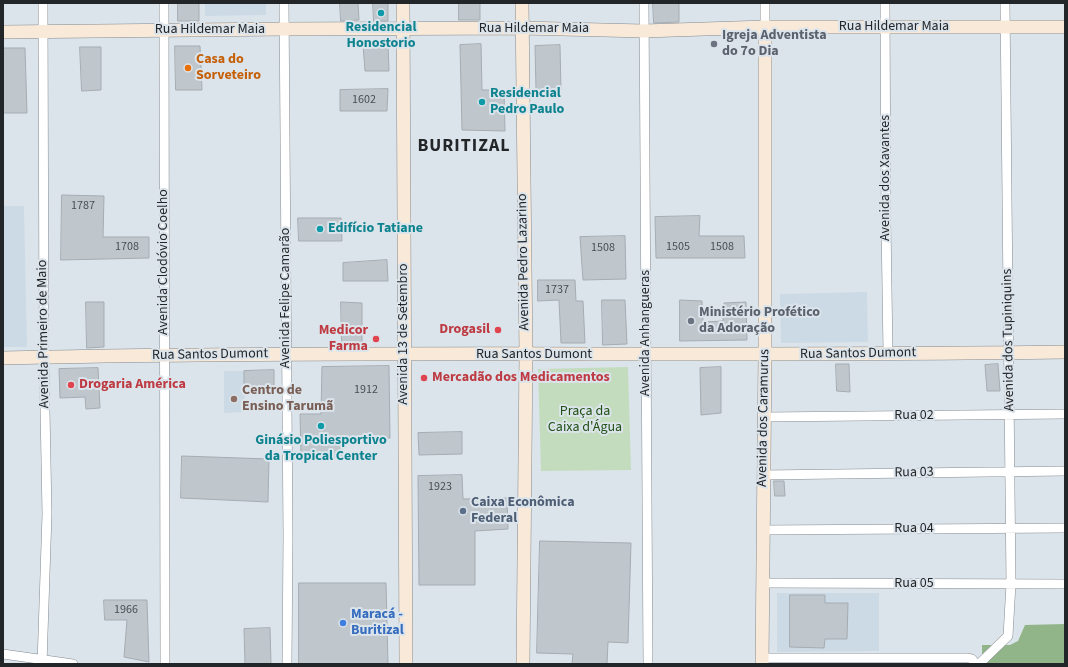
<!DOCTYPE html>
<html>
<head>
<meta charset="utf-8">
<style>
	body { margin:0 }
	#map { position:relative; width:1068px; height:667px; overflow:hidden; background:#dce4eb; font-family:"Source Sans 3",sans-serif }
	canvas { display:block }
	.frame { position:absolute; inset:0; border:4px solid #232629; pointer-events:none }
</style>
</head>
<body>
<div id="map">
<canvas width="1068" height="667"></canvas>
<div class="frame"></div>
</div>
<script>
const ctx = document.querySelector('canvas').getContext('2d');
ctx.lineJoin = 'round';
function fillPath(path, color) { ctx.fillStyle = color; ctx.fill(path, 'evenodd'); }
function strokePath(path, color, width, dash) { ctx.strokeStyle = color; ctx.lineWidth = width; ctx.lineCap = dash ? 'butt' : 'round'; ctx.setLineDash(dash || []); ctx.stroke(path); }
function write(font, color, halo, rows, align = 'center') {
  ctx.font = font + ' "Source Sans 3",sans-serif'; ctx.lineWidth = 4; ctx.setLineDash([]); ctx.textBaseline = 'middle'; ctx.strokeStyle = halo; ctx.fillStyle = color; for (const [text, x, y, turn = 0] of rows) {
    ctx.save(); ctx.translate(x, y); ctx.rotate((+turn || 0) * Math.PI / 180); ctx.textAlign = isNaN(turn) ? turn : align; if (halo) ctx.strokeText(text, 0, 0); ctx.fillText(text, 0, 0); ctx.restore();
  }
}
const built = new Path2D(`
	M205,3H266V15L205,16Z
	M3,206H24L27,347H3Z
	M867,292L868,342L781,343L780,294Z
	M224,371H244L245,412L224,413Z
	M777,593H879V651L777,652Z`);
const green = new Path2D(`
	M628,367L631,470L541,471L538,369Z`);
const forest = new Path2D(`
	M1065,624V664H982V645H1010L1018,641L1025,625Z`);
const building = new Path2D(`
	M178,3H199V21H178Z
	M340,3H358L359,20L341,21Z
	M373,3H388V21H374Z
	M459,3H480V20H459Z
	M653,3H679V22L654,23Z
	M388,44L389,71H365L363,45Z
	M481,44L482,90H504L505,131L462,130L460,45Z
	M560,45L561,90H536L535,46Z
	M175,46H200L202,90H176Z
	M80,47H101V90L82,91Z
	M3,48H25L27,113H3Z
	M388,89L387,111H340V90Z
	M62,195L104,196L103,237H149V258L61,260Z
	M700,216L699,236H744L745,258H656L655,217Z
	M298,218H341L342,241H299Z
	M625,236L626,279L583,280L580,237Z
	M387,260L388,281H343V263Z
	M538,280H575L576,301H583L585,343H561L559,300L538,301Z
	M602,300H625L627,344L603,345Z
	M680,300L702,301L703,322L723,321L724,303L746,302L747,340L680,341Z
	M86,302H104V347L87,348Z
	M341,302L362,303V345L342,344Z
	M836,364H849L850,392L837,391Z
	M998,364L1000,391H987L985,365Z
	M389,366L390,438H342V458H301L300,414H321L322,367Z
	M721,367V413L701,415L700,368Z
	M98,368L100,408L86,409L85,397L60,398L59,369Z
	M274,370V386H244V371Z
	M462,432V454L419,455L418,433Z
	M182,456L269,459L268,502L181,498Z
	M462,475L463,499L507,498L508,529L475,531V585H419L418,476Z
	M774,481H784L785,496H775Z
	M540,541L631,543L628,643L608,642L607,664H572L573,654L537,653Z
	M299,583H386L388,664H299Z
	M790,595H825V603H848L847,639H825L824,648L790,647Z
	M104,600H147L149,662L124,657L127,620H105Z
	M270,628L271,664H245L244,629Z`);
const street = new Path2D(`
	M164,3L165,664
	M284,3L288,536L287,664
	M644,3L648,664
	M765,3V27
	M885,3L886,224L888,353
	M764,417L1065,414
	M763,475L1065,471
	M763,530L1065,528
	M762,583L1065,584
	M3,654L73,664
	M762,658H968L972,659L976,664
	M42,664L47,514L44,357L43,3
	M979,664L1008,636L1011,584L1005,3`);
const secondary = new Path2D(`
	M403,3L406,664
	M522,3L526,354L523,664
	M3,32L284,29L522,28L644,31L765,27H1065
	M3,358C357,350 711,357 1065,352
	M762,664L765,355V27`);
const markers = [
	[381,13,4,"#0f9aa8"],
	[714,44,4,"#6b7280"],
	[188,68,4,"#e8710a"],
	[482,102,4,"#0f9aa8"],
	[320,229,4,"#0f9aa8"],
	[691,321,4,"#6b7280"],
	[498,330,4,"#e0444e"],
	[376,339,4,"#e0444e"],
	[424,378,4,"#e0444e"],
	[71,385,4,"#e0444e"],
	[234,399,4,"#8d6e63"],
	[321,426,4,"#0f9aa8"],
	[463,511,4,"#5c6f8a"],
	[343,623,4,"#3f7fe0"]
];
const numberNames = [
	["1602",364,100],
	["1787",83,206],
	["1708",127,247],
	["1505",678,247],
	["1508",722,247],
	["1508",603,248],
	["1737",557,290],
	["1912",366,390],
	["1923",440,487],
	["1966",126,610]
];
const streetNames = [
	["Rua Hildemar Maia",894,27],
	["Rua Hildemar Maia",534,29],
	["Rua Hildemar Maia",210,30],
	["Avenida dos Xavantes",886,178,-90],
	["Avenida Clodóvio Coelho",164,262,-90],
	["Avenida Pedro Lazarino",524,262,-91],
	["Avenida Felipe Camarão",286,298,-90],
	["Avenida Anhangueras",646,333,-90],
	["Avenida Primeiro de Maio",44,334,-91],
	["Avenida 13 de Setembro",404,334,-90],
	["Avenida dos Tupiniquins",1009,340,-91],
	["Rua Santos Dumont",858,354,-1],
	["Rua Santos Dumont",210,355,-1],
	["Rua Santos Dumont",534,355],
	["Rua 02",914,416],
	["Avenida dos Caramurus",764,418,-89],
	["Rua 03",914,473,-1],
	["Rua 04",914,529],
	["Rua 05",914,584]
];
const cultureNames = [
	["Residencial",381,28],
	["Honostorio",381,44],
	["Residencial",490,94,"left"],
	["Pedro Paulo",490,110,"left"],
	["Edifício Tatiane",328,229,"left"],
	["Ginásio Poliesportivo",321,441],
	["da Tropical Center",321,457]
];
const worshipNames = [
	["Igreja Adventista",722,36],
	["do 7o Dia",722,52],
	["Ministério Profético",699,313],
	["da Adoração",699,329]
];
const foodNames = [
	["Casa do",196,60],
	["Sorveteiro",196,76]
];
const healthNames = [
	["Drogasil",490,330],
	["Medicor",368,331],
	["Farma",368,347],
	["Mercadão dos Medicamentos",432,378,"left"],
	["Drogaria América",79,385,"left"]
];
const educationNames = [
	["Centro de",242,391],
	["Ensino Tarumã",242,407]
];
const parkNames = [
	["Praça da",585,412],
	["Caixa d'Água",585,428]
];
const serviceNames = [
	["Caixa Econômica",471,503],
	["Federal",471,519]
];
const shopNames = [
	["Maracá -",351,615],
	["Buritizal",351,631]
];
const districtNames = [
	["BURITIZAL",464,147]
];
fillPath(built, '#ccdae6');
fillPath(green, '#c3dcbe');
fillPath(forest, '#91b588');
fillPath(building, '#bfc7cd');
strokePath(building, '#a5acb2', 1);
strokePath(street, '#848b91', 10);
strokePath(secondary, '#848b91', 14);
strokePath(street, '#fff', 9);
strokePath(secondary, '#f8e9d8', 13);
for (const [x, y, r, color] of markers) { const dot = new Path2D(); dot.arc(x, y, r, 0, 2 * Math.PI); ctx.fillStyle = color; ctx.fill(dot); strokePath(dot, '#dce4eb', 1.5); }
write('12px', '#4a4e52', null, numberNames);
write('14px', '#232629', '#dce4eb', streetNames);
write('bold 14px', '#0d838f', '#dce4eb', cultureNames);
write('bold 14px', '#5b616d', '#dce4eb', worshipNames, 'left');
write('bold 14px', '#c56008', '#dce4eb', foodNames, 'left');
write('bold 14px', '#be3a42', '#dce4eb', healthNames, 'right');
write('bold 14px', '#785e54', '#dce4eb', educationNames, 'left');
write('14px', '#205014', '#dce4eb', parkNames);
write('bold 14px', '#4e5e75', '#dce4eb', serviceNames, 'left');
write('bold 14px', '#366cbe', '#dce4eb', shopNames, 'left');
ctx.letterSpacing = '1px';
write('bold 18px', '#232629', '#dce4eb', districtNames);
ctx.letterSpacing = '0px';
</script>
</body>
</html>
